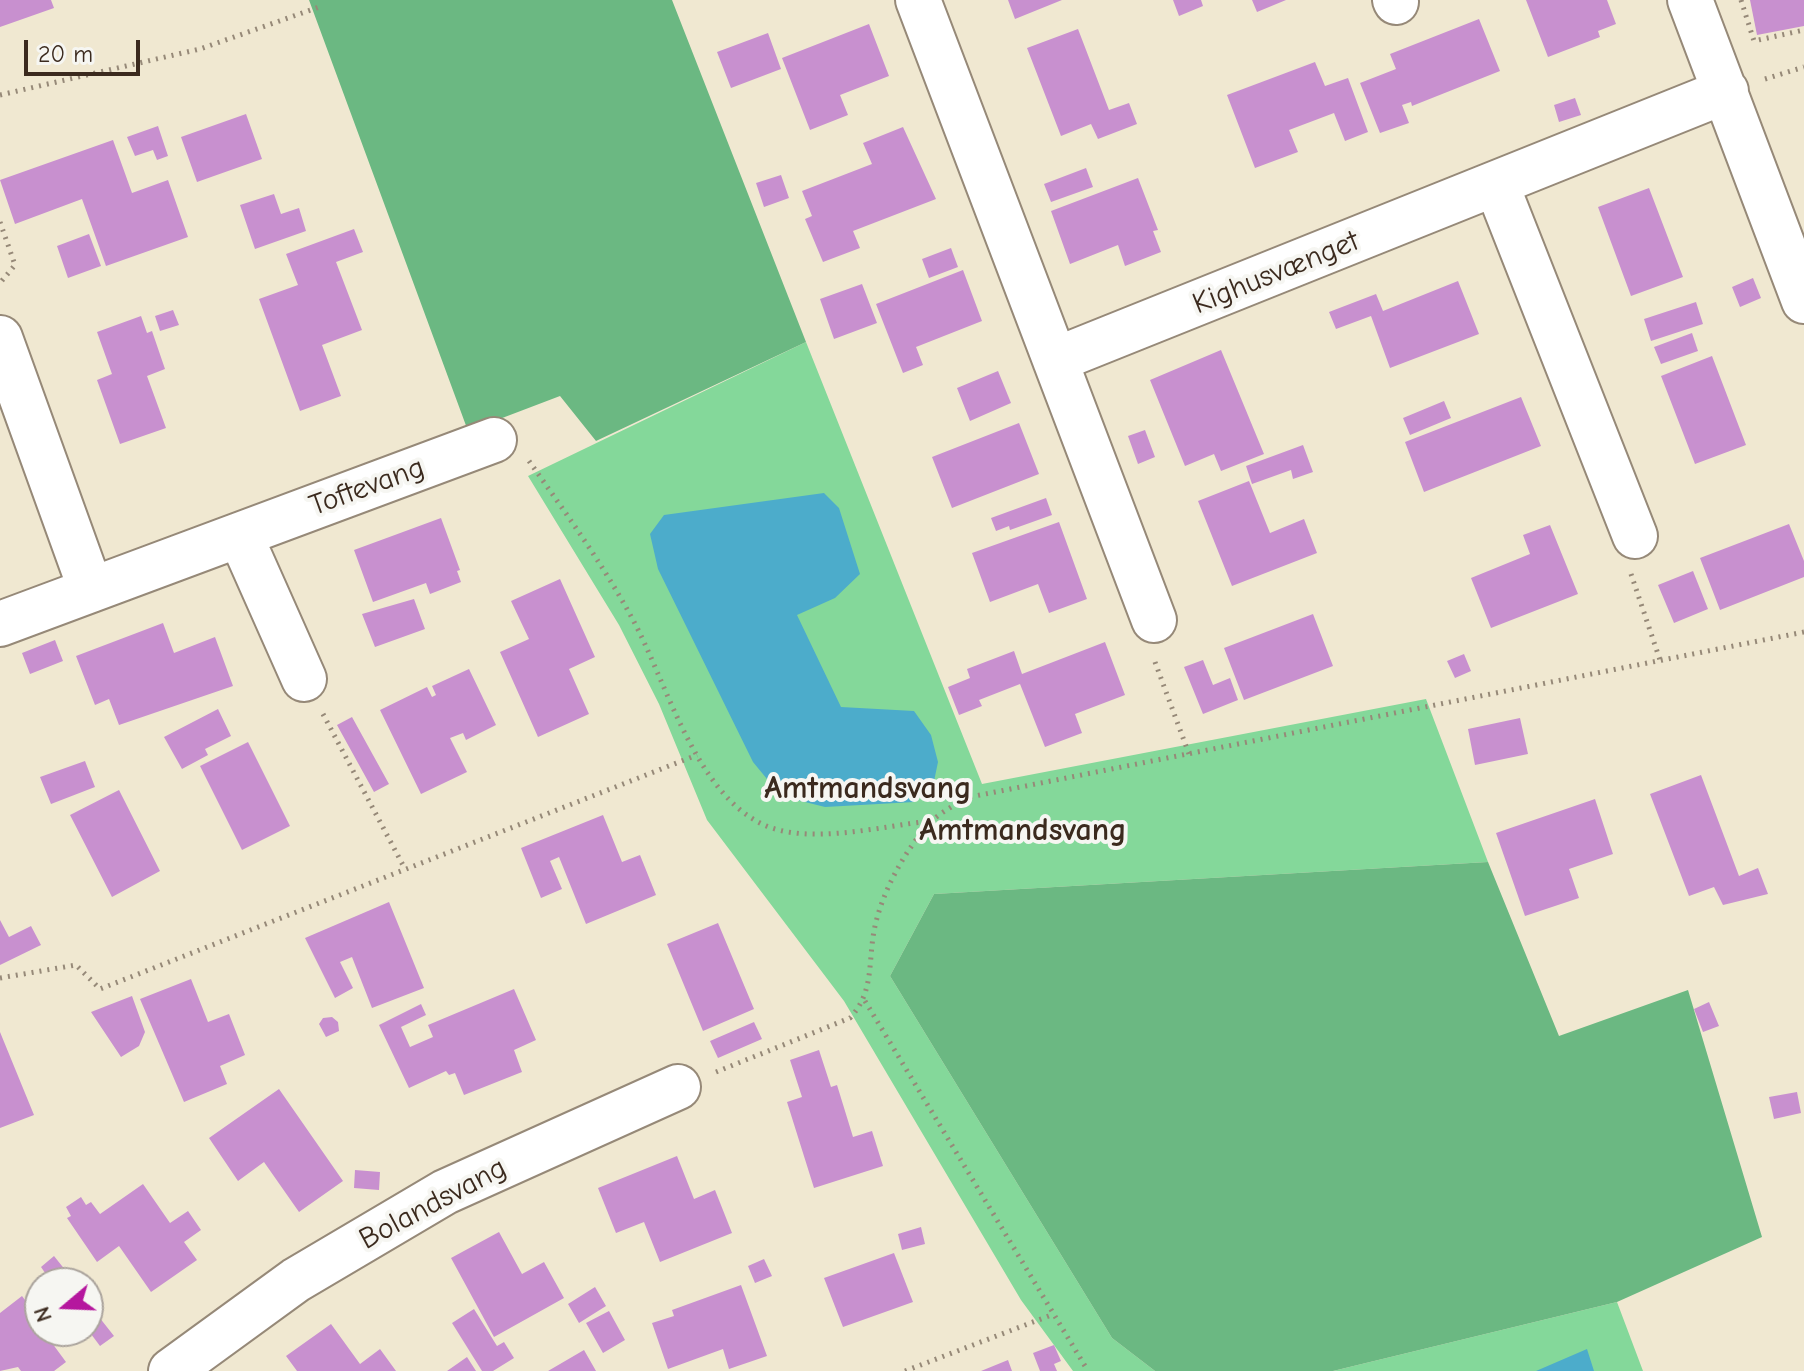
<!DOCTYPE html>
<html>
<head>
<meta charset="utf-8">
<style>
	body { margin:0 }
	#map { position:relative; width:1804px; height:1371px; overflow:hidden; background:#f0e8d1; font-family:"Comic Neue",sans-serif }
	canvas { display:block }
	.north { position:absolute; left:24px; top:1267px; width:80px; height:80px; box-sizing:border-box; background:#f6f6f2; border:2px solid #aba49d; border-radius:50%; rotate:251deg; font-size:22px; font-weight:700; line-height:32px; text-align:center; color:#3b2a1e }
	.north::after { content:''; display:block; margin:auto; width:28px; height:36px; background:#b5179e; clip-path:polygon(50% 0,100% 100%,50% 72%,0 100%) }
	.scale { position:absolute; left:24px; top:40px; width:116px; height:36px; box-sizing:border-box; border:4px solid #3b2a1e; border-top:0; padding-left:10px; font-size:24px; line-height:28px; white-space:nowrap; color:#3b2a1e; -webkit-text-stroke:6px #f6f6f2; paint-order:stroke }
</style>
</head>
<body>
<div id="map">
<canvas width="1804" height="1371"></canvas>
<div class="north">N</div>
<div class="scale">20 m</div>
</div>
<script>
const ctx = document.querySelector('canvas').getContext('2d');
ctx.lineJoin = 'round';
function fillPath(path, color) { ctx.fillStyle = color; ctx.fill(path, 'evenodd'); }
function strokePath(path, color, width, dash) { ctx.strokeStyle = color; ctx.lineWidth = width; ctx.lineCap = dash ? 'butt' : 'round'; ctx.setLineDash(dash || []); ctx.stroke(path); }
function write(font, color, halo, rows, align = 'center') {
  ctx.font = font + ' "Comic Neue",sans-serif'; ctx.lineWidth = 8; ctx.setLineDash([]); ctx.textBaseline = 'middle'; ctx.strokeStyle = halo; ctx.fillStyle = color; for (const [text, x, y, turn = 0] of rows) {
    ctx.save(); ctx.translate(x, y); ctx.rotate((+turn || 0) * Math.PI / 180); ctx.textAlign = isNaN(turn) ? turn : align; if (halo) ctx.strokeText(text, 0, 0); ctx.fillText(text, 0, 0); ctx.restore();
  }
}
const green = new Path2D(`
	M806,342L982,784L1426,699L1488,862L934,894L890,976L1112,1338L1155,1371H1073L1021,1300L844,1001L707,820L659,704L619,625L528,476Z
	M1617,1302L1643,1371H1333Z`);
const forest = new Path2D(`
	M309,0H672L806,342L596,441L560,396L468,431Z
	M1488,862L1559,1036L1688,990L1762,1237L1617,1302L1333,1371H1155L1112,1338L890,976L934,894Z`);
const water = new Path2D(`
	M824,493L839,508L860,574L835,598L797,615L841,707L914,711L931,735L938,762L933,786L914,802L825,807L781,796L753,762L658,569L650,534L664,515Z
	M1587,1349L1594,1371H1536Z`);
const building = new Path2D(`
	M0,0H51L54,8L0,27Z
	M1008,0H1062L1015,19Z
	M1173,0H1201L1203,6L1179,16Z
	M1252,0H1286L1257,12Z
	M1526,0H1607L1616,24L1598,31L1600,37L1548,57Z
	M1750,0H1804V26L1757,35Z
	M1479,19L1500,71L1412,106L1411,102L1402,105L1409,123L1380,133L1360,83L1396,69L1390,54Z
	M869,24L889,76L840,95L848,115L810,130L782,58Z
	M1078,29L1109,110L1129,103L1137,124L1098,139L1091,124L1061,136L1027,48Z
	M768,33L781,69L731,88L717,52Z
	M1315,62L1325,86L1348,78L1368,132L1345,141L1334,113L1289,130L1298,152L1255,168L1227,95Z
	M1575,98L1581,115L1559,122L1554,105Z
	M246,114L262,159L197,182L181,137Z
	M158,126L168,156L157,160L153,150L135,156L127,137Z
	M903,127L936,199L853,231L860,248L823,262L805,219L812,216L802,191L872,164L863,143Z
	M113,140L132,193L168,180L188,237L106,266L82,199L15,224L0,180Z
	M1086,168L1093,187L1051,202L1044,184Z
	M781,175L789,198L764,207L756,183Z
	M1138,178L1158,230L1153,231L1161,252L1125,266L1118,245L1070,264L1051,211Z
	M1649,188L1683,277L1631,296L1598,207Z
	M274,194L281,214L299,208L306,231L255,249L240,205Z
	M354,229L363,252L336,262L362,330L322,345L341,396L300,411L259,299L298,285L286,254Z
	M89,234L101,266L68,278L57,246Z
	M951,248L958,267L929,278L922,259Z
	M963,270L982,321L916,347L923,365L903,373L876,304Z
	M1753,278L1761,298L1740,307L1732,287Z
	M1458,281L1479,334L1390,368L1371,316L1336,329L1329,312L1376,294L1383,311Z
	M862,284L877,323L834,339L820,299Z
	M1696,302L1703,324L1651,341L1644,319Z
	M173,310L179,325L160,331L155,316Z
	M141,316L147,333L152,331L165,369L147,376L166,428L120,444L97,380L112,374L97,332Z
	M1692,333L1698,351L1661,364L1654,347Z
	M1221,350L1264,454L1221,471L1214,454L1185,466L1150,380Z
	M1712,356L1746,445L1695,464L1661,376Z
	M998,371L1011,403L970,421L957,388Z
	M1521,397L1541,446L1424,492L1405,442Z
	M1444,401L1451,418L1410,435L1403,418Z
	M1019,423L1039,474L952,508L932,457Z
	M1145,430L1155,457L1138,464L1128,436Z
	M1303,445L1313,472L1293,479L1291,470L1252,484L1246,466Z
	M1249,481L1270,533L1304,519L1317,553L1232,586L1198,501Z
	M1046,498L1052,515L1010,530L1009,526L996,531L991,518Z
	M441,518L460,570L457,571L461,582L430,594L426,583L373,602L354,550Z
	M1059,522L1087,599L1049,613L1038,584L990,602L972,553Z
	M1789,524L1804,561V577L1720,610L1700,558Z
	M1550,525L1578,594L1491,628L1471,578L1530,554L1523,535Z
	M1693,571L1708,609L1674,623L1658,585Z
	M560,579L595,657L569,669L589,714L538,737L500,652L529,639L511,601Z
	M414,599L425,629L375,647L362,614Z
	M1313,614L1333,666L1244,700L1224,648Z
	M163,623L174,653L215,637L233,686L119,725L109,699L95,705L76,656Z
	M55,640L63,661L30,674L22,653Z
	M1105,642L1125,695L1075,714L1082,733L1045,747L1020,684L979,700L982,706L959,715L948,687L970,678L967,669L1014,651L1022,674Z
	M1464,654L1471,671L1455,678L1447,661Z
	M1203,660L1213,685L1230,678L1238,700L1203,714L1184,667Z
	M469,669L496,725L466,740L463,733L450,738L467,772L421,794L380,710L427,687L432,697L436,695L432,686Z
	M218,709L231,736L205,749L208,755L182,769L164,737Z
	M352,717L389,784L374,792L337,725Z
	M1520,718L1528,754L1475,765L1468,729Z
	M248,742L290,826L242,850L200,766Z
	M85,761L95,787L51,804L40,777Z
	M1701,775L1739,876L1758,868L1768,894L1723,905L1714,887L1689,896L1650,794Z
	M119,790L160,871L112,897L70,815Z
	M1595,799L1613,854L1569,869L1579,898L1525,916L1496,833Z
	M603,815L622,862L640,855L656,895L586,924L559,857L550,861L562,889L541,898L521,848Z
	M389,902L424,988L372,1008L352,957L340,962L353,988L335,998L305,938Z
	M0,920L9,937L31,926L41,945L0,965Z
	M718,923L754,1009L703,1031L667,944Z
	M191,979L208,1022L229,1014L245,1055L220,1066L227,1084L184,1102L140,999Z
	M514,989L536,1040L514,1050L522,1072L464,1095L455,1073L449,1075L446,1071L409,1088L379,1025L421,1004L426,1015L401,1027L410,1047L433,1037L428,1025Z
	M132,996L145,1032L139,1046L121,1057L91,1012Z
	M1709,1002L1719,1026L1703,1032L1694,1009Z
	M332,1017L338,1022L339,1031L326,1037L319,1024L323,1018Z
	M754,1022L762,1039L718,1058L710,1041Z
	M0,1032L34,1115L0,1128Z
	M819,1050L831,1087L837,1085L853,1137L872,1131L883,1166L814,1188L787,1102L802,1097L790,1060Z
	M279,1089L343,1181L299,1212L264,1162L238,1181L209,1138Z
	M1797,1092L1801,1113L1774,1119L1769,1097Z
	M677,1156L694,1199L715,1190L732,1233L660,1262L644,1222L616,1233L598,1188Z
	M355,1170L380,1172L379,1190L354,1188Z
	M143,1184L170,1223L188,1211L201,1230L184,1242L197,1260L151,1292L119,1246L97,1262L67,1218L71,1216L66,1207L81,1197L86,1205L91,1202L100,1214Z
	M921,1227L925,1244L902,1250L898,1234Z
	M499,1232L522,1274L544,1262L564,1298L494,1337L451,1258Z
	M894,1253L913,1302L843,1327L824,1278Z
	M54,1256L74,1281L72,1283H52L41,1267Z
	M764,1259L772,1276L755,1283L748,1266Z
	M741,1285L767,1356L729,1369L723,1349L668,1369L652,1323L674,1316L672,1310Z
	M595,1287L606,1306L579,1323L568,1304Z
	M22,1296L40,1320V1331H48L55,1340L52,1343L66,1362L54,1371H21L18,1367L0,1371V1313Z
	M88,1303L114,1336L100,1346L88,1330Z
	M474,1309L497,1346L504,1342L514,1358L493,1371H482L452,1323Z
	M609,1311L625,1340L603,1353L586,1323Z
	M331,1324L360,1364L380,1349L396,1371H297L286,1356Z
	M1054,1345L1061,1361L1054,1364L1057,1371H1040L1033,1353Z
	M584,1350L596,1371H548Z
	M467,1357L476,1371H447Z
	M1008,1360L1012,1371H981Z`);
const path = new Path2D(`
	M1741,0L1754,41L1804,30
	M1765,79L1804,67
	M0,95L200,49L322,6
	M0,222L15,265L0,283
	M529,461C565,512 602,563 632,618C666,680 694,791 762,824C807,846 882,826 930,821
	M1631,574L1661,663
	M1155,662L1189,754
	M323,714L405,869
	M0,978L76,965L100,989L697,755
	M865,1001L1088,1371
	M716,1072L850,1018C874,992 868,964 874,931C881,894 904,851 930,823C939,813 954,806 965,798L1804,632
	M905,1371L1054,1314`);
const minor = new Path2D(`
	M918,0L1154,620
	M1395,0L1396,2
	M1690,0L1804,301
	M1497,186L1635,536
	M0,338L91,590
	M1055,360L1726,91
	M240,535L304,679
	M0,624L494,440
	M171,1371L296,1280L445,1192L678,1087`);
const streetNames = [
	["Kighusvænget",1276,273,-22],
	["Toftevang",367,487,-20],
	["Bolandsvang",433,1204,-28]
];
const neighbourhoodNames = [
	["Amtmandsvang",868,789],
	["Amtmandsvang",1023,831]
];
fillPath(green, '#84d89a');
fillPath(forest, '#6bb882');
fillPath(water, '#4caccb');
fillPath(building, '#c890cf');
strokePath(minor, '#968978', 48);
strokePath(path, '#968978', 5, [2, 6]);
strokePath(minor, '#fff', 44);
write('30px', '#3b2a1e', '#f6f6f2', streetNames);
write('bold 32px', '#3b2a1e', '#f6f6f2', neighbourhoodNames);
</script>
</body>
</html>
